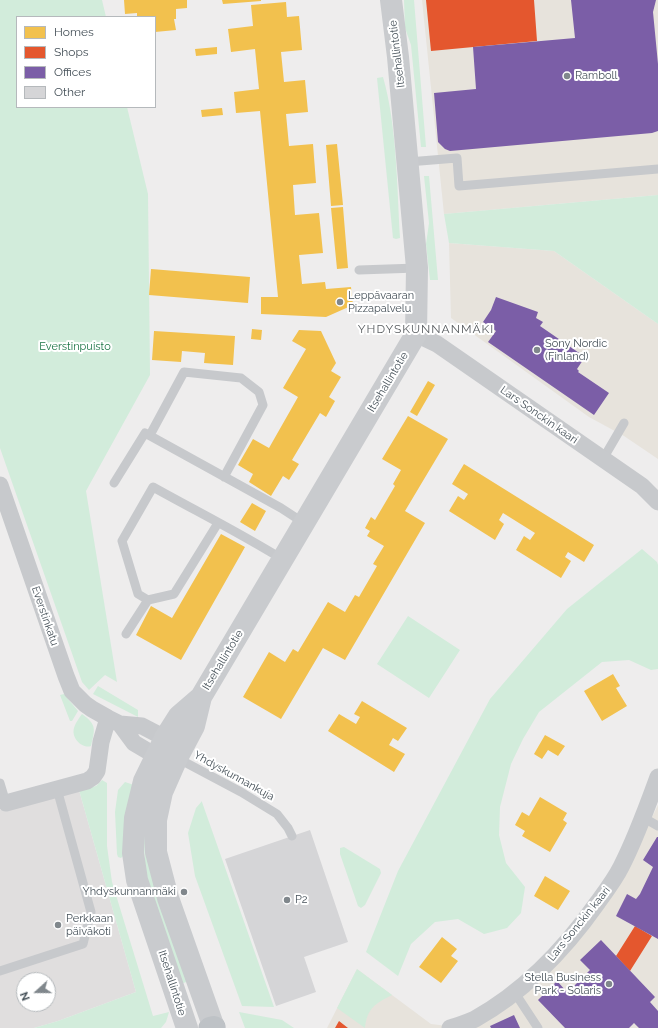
<!DOCTYPE html>
<html>
<head>
<meta charset="utf-8">
<style>
	body { margin:0 }
	#map { position:relative; width:658px; height:1028px; overflow:hidden; background:#eeeded; font-family:Raleway,sans-serif }
	canvas { display:block }
	.legend { position:absolute; left:16px; top:16px; width:140px; height:92px; box-sizing:border-box; background:#fff; border:1px solid #b5b9bc; margin:0; padding:5px 7px; list-style:none; font-size:12px; color:#455058 }
	.legend li { display:flex; align-items:center; gap:8px; height:20px }
	.legend b { width:20px; border:1px solid #b5b9bc }
	.north { position:absolute; left:16px; top:972px; width:40px; height:40px; box-sizing:border-box; background:#fff; border:1px solid #b5b9bc; border-radius:50%; rotate:249deg; font-size:11px; font-weight:700; line-height:16px; text-align:center; color:#455058 }
	.north::after { content:''; display:block; margin:auto; width:14px; height:18px; background:#80878c; clip-path:polygon(50% 0,100% 100%,50% 72%,0 100%) }
</style>
</head>
<body>
<div id="map">
<canvas width="658" height="1028"></canvas>
<ul class="legend">
<li><b style="height:11px;background:#f2c14e"></b>Homes</li>
<li><b style="height:11px;background:#e4572e"></b>Shops</li>
<li><b style="height:11px;background:#7b5ea7"></b>Offices</li>
<li><b style="height:11px;background:#d5d5d7"></b>Other</li>
</ul>
<div class="north">N</div>
</div>
<script>
const ctx = document.querySelector('canvas').getContext('2d');
ctx.lineJoin = 'round';
function fillPath(path, color) { ctx.fillStyle = color; ctx.fill(path, 'evenodd'); }
function strokePath(path, color, width, dash) { ctx.strokeStyle = color; ctx.lineWidth = width; ctx.lineCap = dash ? 'butt' : 'round'; ctx.setLineDash(dash || []); ctx.stroke(path); }
function write(font, color, halo, rows, align = 'center') {
  ctx.font = font + ' Raleway,sans-serif'; ctx.lineWidth = 4; ctx.setLineDash([]); ctx.textBaseline = 'middle'; ctx.strokeStyle = halo; ctx.fillStyle = color; for (const [text, x, y, turn = 0] of rows) {
    ctx.save(); ctx.translate(x, y); ctx.rotate((+turn || 0) * Math.PI / 180); ctx.textAlign = isNaN(turn) ? turn : align; if (halo) ctx.strokeText(text, 0, 0); ctx.fillText(text, 0, 0); ctx.restore();
  }
}
const commercial = new Path2D(`
	M422,0H658V195L444,214Z
	M449,243L554,251L658,324V459L624,436L589,417L451,318Z
	M658,805V1028H468L502,1011L532,989L568,950L631,859Z
	M357,969L431,1024L464,1028H327Z`);
const education = new Path2D(`
	M79,790L136,992L58,1021L34,1028H0V810ZM24,980H48V1004H24Z`);
const green = new Path2D(`
	M0,0H102L106,17H17V107H127L148,194L150,375L86,491L117,682L105,675L89,690L82,682L0,448Z
	M404,0H414L426,147H421L411,45L405,28Z
	M383,77C397,126 397,186 400,238L396,239L393,238L377,78Z
	M424,176H429L438,280H430L426,244L429,223Z
	M658,195V324L554,251L449,243L444,214Z
	M642,549L657,562L658,565V669L651,670L629,660L602,662L539,712L523,739L511,764L500,807L499,835L506,863L525,887L521,913L507,928L484,934L458,919L435,922L411,944L398,976L366,952L398,871L490,699L567,609Z
	M408,616L460,650L429,698L377,664Z
	M98,686L138,710V717L93,694Z
	M64,694L78,711L72,721H70L60,695Z
	M82,714C97,725 95,729 91,746C82,749 71,738 74,728C75,724 79,718 82,714Z
	M102,780L107,783V846L112,882L153,1016L169,1012L166,1022L161,1028H34L58,1021L136,992L79,790L96,786Z
	M125,782L134,785L123,856L121,858L118,857L117,854L115,812L118,790Z
	M202,801V802L274,1007L242,1006L195,876L188,833L196,808Z
	M143,821L189,981L178,985L146,890Z
	M344,847L380,869L381,873L365,905L361,908L358,906L340,854V848Z
	M357,969L392,995C376,1003 367,1008 365,1028L337,1008Z
	M239,1012L282,1020L294,1028H245Z`);
const homes = new Path2D(`
	M124,0H187V8L176,9V19H174L176,30L155,32V17H137V13L125,14Z
	M222,0H261V1L223,4Z
	M286,2L287,17L299,16L302,50L281,52L284,82L305,80L308,112L286,114L289,146L313,144L316,183L293,185L295,215L319,213L323,253L299,255L302,284L325,282L326,289L351,287L353,305L326,317L261,314V297H278L260,111L236,113L234,92L259,89L255,49L231,52L228,29L253,26L251,5Z
	M217,47V54L196,56L195,49Z
	M222,108L223,115L202,117L201,110Z
	M337,144L343,205L331,206L326,145Z
	M343,207L348,268L337,269L331,208Z
	M151,269L250,277L248,303L149,295Z
	M252,329L262,330L261,340L251,339Z
	M299,330L321,331L336,363L331,371L341,377L329,397L335,401L326,417L320,413L292,460L299,464L289,480L283,476L271,496L249,482L253,474L238,465L253,439L269,448L298,397L283,388L306,349L292,341Z
	M154,331L235,336L233,365L204,363L205,353L182,351L181,362L152,360Z
	M428,381L435,385L417,416L410,412Z
	M408,416L448,439L405,511L425,523L345,660L323,648L281,719L243,697L269,652L285,662L293,649L298,652L328,602L345,612L355,595L359,597L377,566L373,564L384,546L367,536L370,531L365,528L371,517L375,520L395,486L393,484L401,470L382,459Z
	M464,464L594,545L584,562L568,552L565,557L571,561L561,578L516,550L524,536L530,540L535,533L503,513L499,520L504,524L495,540L449,511L458,496L464,500L468,494L452,484Z
	M252,503L266,511L255,531L240,522Z
	M221,534L245,547L181,660L136,635L151,606L172,618Z
	M613,674L620,686L616,688L627,706L602,721L584,691Z
	M362,701L407,728L398,741L393,738L389,745L405,754L394,772L328,731L339,714L356,724L360,717L354,714Z
	M545,735L565,746L558,756L548,750L542,759L534,754Z
	M540,797L567,813L563,820L567,823L550,852L522,836L525,831L515,825L522,812L529,816Z
	M545,876L570,891L558,910L534,896Z
	M442,937L457,949L451,956L458,961L441,983L419,967Z`);
const shops = new Path2D(`
	M426,0H534L537,41L431,51Z
	M635,926L652,936L630,971L616,956Z
	M339,1021L348,1028H335Z`);
const offices = new Path2D(`
	M571,0H656L653,12L658,64V131L652,133L450,151L445,149L438,142L434,93L476,89L473,47L575,38Z
	M496,297L538,312L536,318L543,322L540,326L585,357L577,369L579,371L578,372L609,393L594,415L488,342L496,331L483,322L491,310Z
	M657,837H658V939L616,916L627,894L636,899L640,894L653,867L643,860Z
	M601,940L655,997L650,1002L658,1011V1028H639L634,1023L629,1028H565L538,1000L557,981L567,992L573,987L590,970L580,960Z
	M514,1015L520,1028H491L490,1026Z`);
const building = new Path2D(`
	M310,830L348,942L304,957L316,992L276,1006L225,859Z`);
const service = new Path2D(`
	M408,162L457,158L459,186L658,169
	M359,270L417,268
	M150,435L184,372L241,378L259,392L263,405L224,477
	M603,459L624,423
	M114,483L145,433L281,508L304,523
	M218,523L174,594L148,600L138,594L122,541L153,487C196,511 240,533 282,559
	M126,634L148,600
	M177,758L241,792L277,814L288,828L292,836
	M0,783L6,803
	M644,818L658,826
	M0,971L83,944L91,912L57,789
	M515,993L538,1028`);
const minor = new Path2D(`
	M416,334L437,344L642,486L658,502
	M0,485L66,676L72,691L85,704L92,709L108,718L120,724L142,726L165,738L172,749
	M120,724L134,743L156,756L168,757
	M6,803L87,781L93,777L97,771L101,742L108,718
	M450,1028C458,1025 468,1023 475,1019C525,991 565,949 598,902C606,891 615,879 621,867C636,838 647,807 658,777`);
const secondary = new Path2D(`
	M187,1028L137,880L133,853L135,818L144,781L165,738L179,716L201,697
	M214,1028L168,898L156,852V820L162,792L177,758L194,726L201,697L416,334L417,268L398,57L391,0`);
const trunk = new Path2D(`
	M210,1028L214,1027`);
const markers = [
	[567,76,4,"#80878c"],
	[340,302,4,"#80878c"],
	[537,350,4,"#80878c"],
	[184,892,4,"#80878c"],
	[287,900,4,"#80878c"],
	[58,925,4,"#80878c"],
	[609,984,4,"#80878c"]
];
const streetNames = [
	["Itsehallintotie",397,54,-97],
	["Itsehallintotie",388,382,-59],
	["Lars Sonckin kaari",539,415,35],
	["Everstinkatu",45,616,71],
	["Itsehallintotie",223,660,-59],
	["Yhdyskunnankuja",234,776,29],
	["Lars Sonckin kaari",579,924,-51],
	["Itsehallintotie",172,983,72]
];
const poiNames = [
	["Ramboll",575,76],
	["Leppävaaran",348,296],
	["Pizzapalvelu",348,309],
	["Sony Nordic",545,344],
	["(Finland)",545,357],
	["Yhdyskunnanmäki",176,892,"right"],
	["P2",295,900],
	["Perkkaan",66,919],
	["päiväkoti",66,932],
	["Stella Business",601,978,"right"],
	["Park - Solaris",601,991,"right"]
];
const parkNames = [
	["Everstinpuisto",75,347]
];
const neighbourhoodNames = [
	["YHDYSKUNNANMÄKI",426,329]
];
fillPath(commercial, '#e7e3dc');
fillPath(education, '#e0dede');
fillPath(green, '#d2ecdb');
fillPath(homes, '#f2c14e');
fillPath(shops, '#e4572e');
fillPath(offices, '#7b5ea7');
fillPath(building, '#d5d5d7');
strokePath(trunk, '#b3b7bc', 23);
strokePath(service, '#c7c9cc', 9);
strokePath(minor, '#c7c9cc', 17);
strokePath(secondary, '#c9cbce', 22);
strokePath(trunk, '#bec2c6', 22);
for (const [x, y, r, color] of markers) { const dot = new Path2D(); dot.arc(x, y, r, 0, 2 * Math.PI); ctx.fillStyle = color; ctx.fill(dot); strokePath(dot, '#fff', 1.5); }
write('11px', '#455058', '#fff', streetNames);
write('11px', '#455058', '#fff', poiNames, 'left');
write('11px', '#1b7445', '#fff', parkNames);
ctx.letterSpacing = '1px';
write('12px', '#595d60', '#fff', neighbourhoodNames);
ctx.letterSpacing = '0px';
</script>
</body>
</html>
